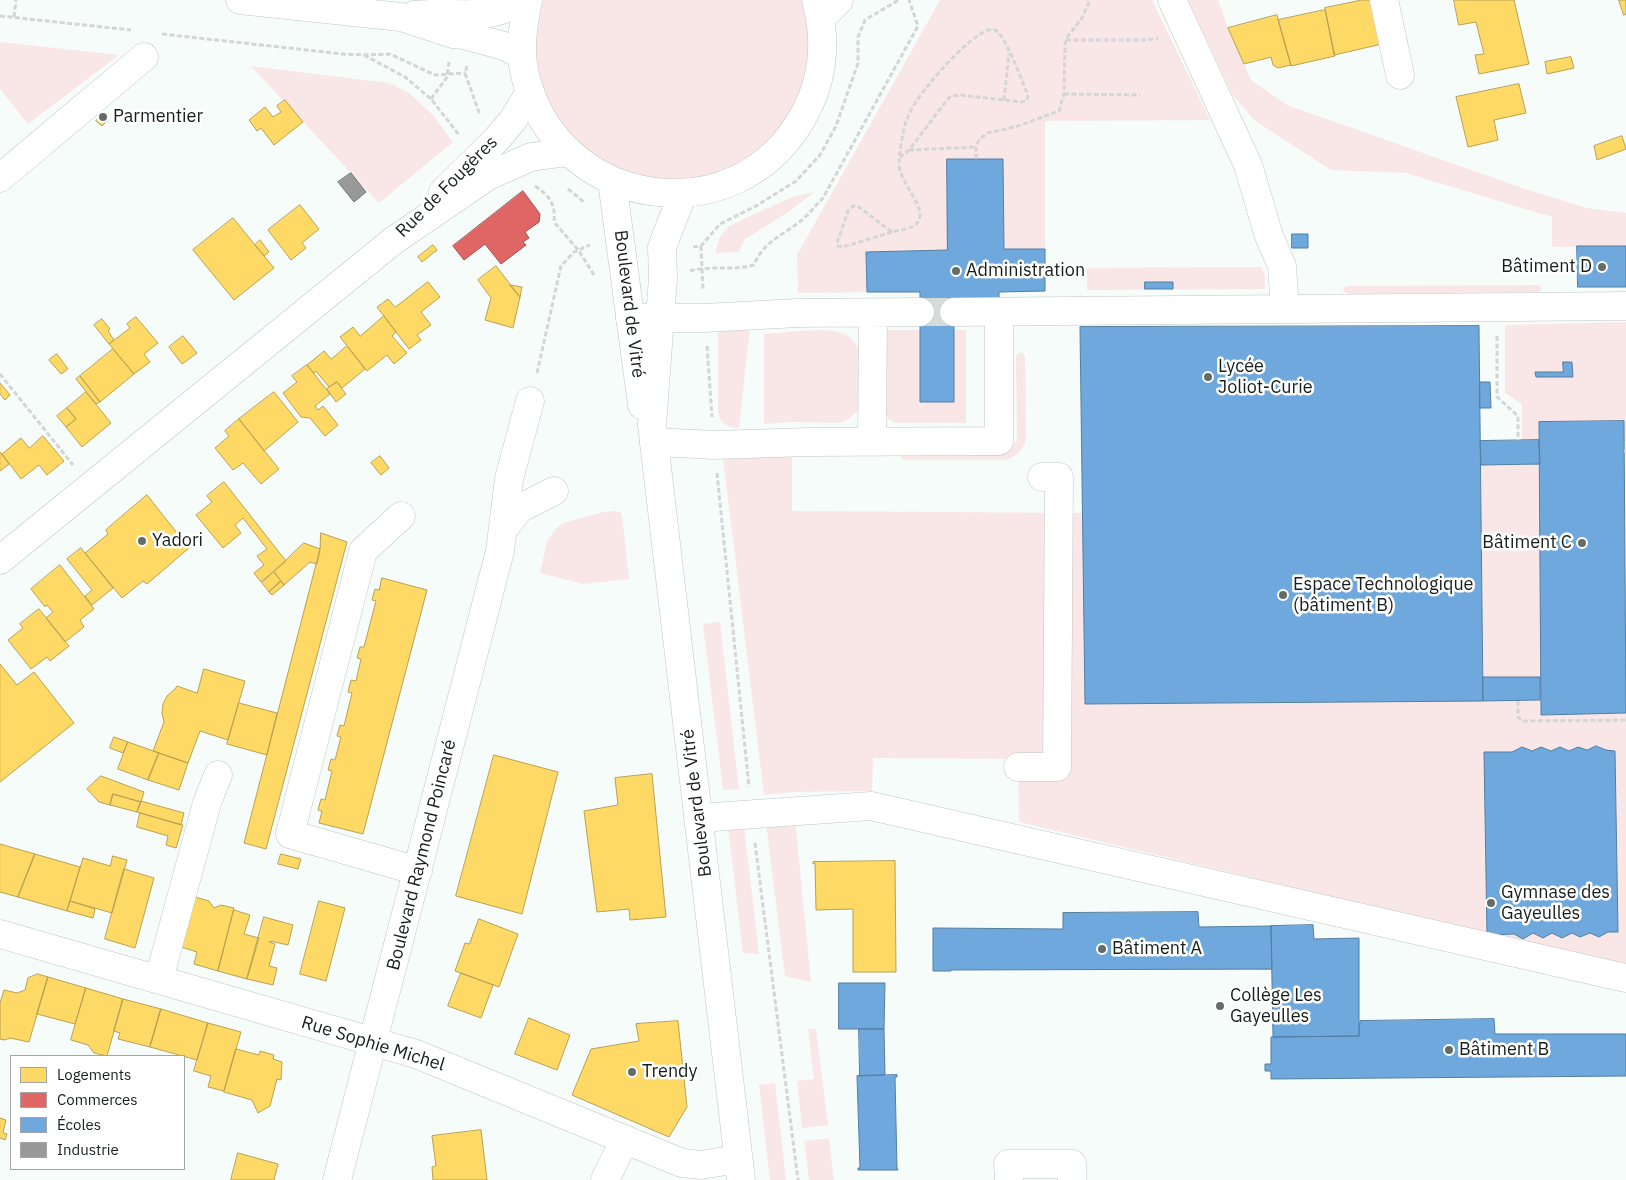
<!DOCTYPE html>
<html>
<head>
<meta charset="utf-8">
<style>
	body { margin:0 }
	#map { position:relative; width:1626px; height:1180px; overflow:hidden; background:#f5fcfa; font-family:"IBM Plex Sans",sans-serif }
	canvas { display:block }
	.legend { position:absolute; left:10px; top:1055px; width:175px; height:115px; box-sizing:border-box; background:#fff; border:1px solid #a2a5a4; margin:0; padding:6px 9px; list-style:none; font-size:15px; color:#161e1c }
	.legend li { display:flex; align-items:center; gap:10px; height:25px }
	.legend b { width:25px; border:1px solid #a2a5a4 }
</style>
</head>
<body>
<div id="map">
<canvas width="1626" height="1180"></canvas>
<ul class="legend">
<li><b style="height:14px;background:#ffd966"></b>Logements</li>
<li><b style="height:14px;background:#e06666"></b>Commerces</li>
<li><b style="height:14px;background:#6fa8dc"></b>Écoles</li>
<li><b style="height:14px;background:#999"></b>Industrie</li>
</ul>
</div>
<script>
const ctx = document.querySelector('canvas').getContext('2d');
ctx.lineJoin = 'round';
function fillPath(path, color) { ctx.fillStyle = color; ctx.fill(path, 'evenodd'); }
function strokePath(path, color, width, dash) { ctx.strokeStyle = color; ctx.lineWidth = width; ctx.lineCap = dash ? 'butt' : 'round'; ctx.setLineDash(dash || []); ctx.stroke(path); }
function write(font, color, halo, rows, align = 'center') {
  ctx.font = font + ' "IBM Plex Sans",sans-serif'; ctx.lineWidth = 5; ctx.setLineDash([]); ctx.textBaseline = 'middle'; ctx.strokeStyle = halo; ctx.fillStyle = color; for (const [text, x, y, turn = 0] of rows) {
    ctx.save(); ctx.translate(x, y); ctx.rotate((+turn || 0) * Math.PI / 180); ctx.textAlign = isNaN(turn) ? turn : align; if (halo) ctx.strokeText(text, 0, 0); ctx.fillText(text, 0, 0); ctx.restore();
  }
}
const green = new Path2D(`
	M543,0H801C806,15 809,29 809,44C809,116 751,174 682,179C655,181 629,175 606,162C581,147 562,128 550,103C534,71 531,34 543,0Z
	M940,0H1152L1210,120L1045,121V249H1004L1003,159H947V250L866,252L867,292L798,293L797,255Z
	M1188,0H1218L1228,28L1251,80L1287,105L1525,189L1587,208L1626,213V246L1552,247V217L1406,173L1331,170L1254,120L1232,94Z
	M0,42L119,55L28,124L0,89Z
	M251,66L389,83L408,92L433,115L453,142L379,203Z
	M814,192L790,211L750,236L744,240L739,252L715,253L720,237L729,226L792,197Z
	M1261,267L1265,275V289L1087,290V268Z
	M1539,285L1542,288L1539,292L1348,294L1345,293L1343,289L1345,287L1348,286Z
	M1626,322V441H1624L1623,421L1539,422V440H1522V404L1505,393V328L1506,325Z
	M750,327L739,428C727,427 720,424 718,412V334L720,330Z
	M886,330H920V402H953L954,330H966V423H896L889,420L885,413Z
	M798,331C816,331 836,327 851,338C856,343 861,351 863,358C864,363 863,399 861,403C857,413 849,420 839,423L791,422L764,424V334Z
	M1019,353H1023L1025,357L1026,440C1022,452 1016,457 1005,460H904L901,458V455L1010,449L1016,441L1017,436L1016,357Z
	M792,455V511L1083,513L1085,704L1540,700L1541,715L1626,713V967L1019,822L1018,759L873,758L872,791L794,792L764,795L723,458Z
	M1540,464V677H1483L1481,465Z
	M616,511L620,512L622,515L629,579L583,584L540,573L547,542L556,528L566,522L604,512Z
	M720,622L739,789L723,790L703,624Z
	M795,819L811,982L785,976L766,823Z
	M744,826L759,954L743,953L728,827Z
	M808,1029H816L828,1125L802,1128L797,1081L814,1079Z
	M775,1083L786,1180H770L759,1085Z
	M829,1138L834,1180H809L804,1141Z`);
const homes = new Path2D(`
	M1362,0H1372L1382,44L1334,55L1325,8Z
	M1454,0H1514L1529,64L1479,74L1475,55L1484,54L1476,22L1459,25Z
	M1619,0H1626V14L1624,15Z
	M1325,10L1335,56L1291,66L1278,20Z
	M1277,15L1291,65L1278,68L1273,65L1271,57L1244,64L1228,28Z
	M1571,57L1574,68L1547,74L1545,62Z
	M1519,84L1526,113L1494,120L1498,140L1468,147L1456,97Z
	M285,100L303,122L274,145L261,128L257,131L249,120L265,107L273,117L281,112L277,106Z
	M103,114L108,120L102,126L96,121Z
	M1622,136L1626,149L1597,160L1594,146Z
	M300,205L319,229L302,243L306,248L291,260L268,230Z
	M233,218L274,268L234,300L193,250Z
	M260,240L269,252L264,256L255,245Z
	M433,245L437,250L422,262L418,257Z
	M496,266L520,297L513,328L485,320L491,298L478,280Z
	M428,282L440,297L421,312L431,325L417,335L421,340L409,349L377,307L388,299L395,307Z
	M510,285L522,287L520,297Z
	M384,316L396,332L392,336L407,353L394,364L387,355L367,371L340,337L353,327L360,336Z
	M136,317L158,343L144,354L150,362L134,374L109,344L130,328L127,324Z
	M102,319L110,329L108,331L114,340L109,344L94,325Z
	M183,336L197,353L182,364L169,347Z
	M347,346L365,369L342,388L337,382L329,387L316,371L314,373L307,365L324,351L331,359Z
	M113,349L134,374L100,402L80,376Z
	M57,354L68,369L61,374L49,360Z
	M307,365L330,394L315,406L318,410L323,406L338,425L325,436L310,418L301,417L283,393L297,382L292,376Z
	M80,376L100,402L96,404L76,379Z
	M337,382L346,394L336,402L327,389Z
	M0,383L10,395L5,400L0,394Z
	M86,392L111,423L82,447L66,427L76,419L67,408Z
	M274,392L298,422L264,451L239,419Z
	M67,408L76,419L66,427L57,416Z
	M239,419L279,469L261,484L243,463L233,470L215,448L229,436L225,431Z
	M43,436L64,461L47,475L39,465L21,479L2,454L21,438L29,448Z
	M0,452L9,464L0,471Z
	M380,456L389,468L381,475L371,463Z
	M224,482L286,561L261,582L254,573L264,565L257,556L267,549L243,518L235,525L241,533L223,548L196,515L212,502L207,496Z
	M147,495L189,548L147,584L143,581L122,598L85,553L108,534L106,530Z
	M321,533L347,542L266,849L244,843L320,549Z
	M304,543L320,549L317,564L310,562L284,585L274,572Z
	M81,548L113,588L92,605L85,596L92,590L67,559Z
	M60,565L94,609L80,620L84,627L65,642L46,618L53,612L47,605L45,607L31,589Z
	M274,572L281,581L269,592L262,583Z
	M382,578L427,590L363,834L319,823L322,811L318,810L321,799L325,800L332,771L328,770L331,759L335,760L341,737L337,736L340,725L344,726L352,693L348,692L351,680L356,681L361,659L357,658L360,647H364L376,601L372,600L375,589L379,590Z
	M281,581L284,585L272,595L269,592Z
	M39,609L69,646L50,661L47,657L31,669L8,640L23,628L20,624Z
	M0,664L17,685L34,672L74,723L0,782Z
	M204,669L245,681L228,740L200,731L188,763L153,751L164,722L162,713L163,704L167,696L175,689L177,686L197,693Z
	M239,703L277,713L267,755L227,744Z
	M114,737L128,742L123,753L110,748Z
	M128,742L159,753L148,780L118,769Z
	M159,753L188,763L179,790L148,780Z
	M494,755L558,772L522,914L456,896Z
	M652,774L666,917L630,920L629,909L597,912L584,811L618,805L615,778Z
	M101,776L144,792L141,802L113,794L110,805L99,802L87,789Z
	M113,794L141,802L137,812L110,805Z
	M141,801L184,813L181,825L137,812Z
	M140,813L183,825L176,848L166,845L168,836L137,827Z
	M0,844L35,854L18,897L0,892Z
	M35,854L80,867L67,911L18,897Z
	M281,854L301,859L298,869L278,864Z
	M113,856L127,860L112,913L70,901L83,858L110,866Z
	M895,861L896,972H853V909L816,910L815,863L813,864V862Z
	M124,869L154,878L135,948L105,939Z
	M191,896L209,901L214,908L221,905L234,908L218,971L194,964L197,952L178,946Z
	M70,901L95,909L93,918L67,911Z
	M319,901L345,908L326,981L300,974Z
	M234,910L250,915L244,934L259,938L247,979L218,971Z
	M264,917L293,925L288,945L270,941L269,942L275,944L269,966L277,968L273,985L247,979Z
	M479,919L518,934L499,987L455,971L465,943L469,944Z
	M461,973L493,985L481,1018L448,1006Z
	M38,974L48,977L29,1042L10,1038L5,1040L0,1039V1003L4,990L17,993L25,990L28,978Z
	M48,977L86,988L75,1024L37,1014Z
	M86,988L123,999L107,1056L94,1053L88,1045L71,1040Z
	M123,999L161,1009L150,1047L118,1039L120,1033L114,1031Z
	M161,1009L208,1023L197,1060L150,1047Z
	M529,1018L570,1035L557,1070L515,1054Z
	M678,1021L687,1107L669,1137L572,1095L591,1049L639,1041L636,1024Z
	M208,1023L241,1032L224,1091L208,1087L211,1076L194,1071Z
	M236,1049L259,1055L260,1051L274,1055L273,1059L282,1062L281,1080L277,1079L270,1106L258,1113L252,1100L224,1092Z
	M0,1118L6,1120L3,1133L7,1134L5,1140L0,1138Z
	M481,1130L487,1180H433L432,1167L436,1166L432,1136Z
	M238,1153L278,1164L274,1180H231Z`);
const shops = new Path2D(`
	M523,191L540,214L539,222L525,232L529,238L523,242L526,245L501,264L485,244L464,260L453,246Z`);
const schools = new Path2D(`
	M947,159H1003L1004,249H1045V291L999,292V299L954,300V402H920V292H867L866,252L947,250Z
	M1292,234H1308V248H1292Z
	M1577,246H1626V287H1578Z
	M1145,282H1173V289H1145Z
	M1479,326L1483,701L1085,704L1080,327Z
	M1563,362H1572L1573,377H1536L1535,372H1563Z
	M1480,382H1490L1491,408H1480Z
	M1624,421L1626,713L1541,715L1539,422Z
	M1539,440L1540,464L1481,465L1480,441Z
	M1483,677H1540V700L1483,701Z
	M1596,746L1606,750L1615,751L1618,932H1608L1599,937L1590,933L1580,937L1572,933L1562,938L1552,933L1543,938L1533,933L1523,939L1514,934L1487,935L1484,752H1512L1522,747L1532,751L1541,747L1551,751L1560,747L1569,751L1578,747L1587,750Z
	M1198,912L1199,927L1271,926L1272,969L951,970V971H933V928L1063,929V913Z
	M1313,925L1314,939L1359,938V1036L1273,1037L1271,926Z
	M839,983H885L884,1029H839Z
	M1494,1019L1495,1034H1626V1076L1271,1079V1071H1265V1064H1271V1037L1359,1036L1360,1021Z
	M859,1029H884L885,1075L860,1076Z
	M897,1075V1077H895L897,1168L898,1170H858V1168H860L857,1076Z`);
const industry = new Path2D(`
	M351,173L366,192L354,202L338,182Z`);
const minorTunnel = new Path2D(`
	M920,312H954`);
const path = new Path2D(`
	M0,16L131,30
	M14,17L16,0
	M162,34L343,54L364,55L390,54L435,75L465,73
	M1066,40H1148L1158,38
	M364,55L405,77L431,99L460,136
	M467,66L465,73L480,115
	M1064,94L1140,95
	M431,99L447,77L449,62
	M1004,100L1009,53
	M909,150L976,147
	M976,159V147L979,140L987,133L1015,127L1059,111L1064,94L1065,44L1068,36L1082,18L1090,0
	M535,186C549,195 556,204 554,222L579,251L594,275
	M568,189L584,202
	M892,232L843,247L838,246L837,243L848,211L853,206L859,207L892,232C900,230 916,229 919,220C925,205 899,181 899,164C899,156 903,127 907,119C910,110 920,95 927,87C936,75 980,24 995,30C1005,34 1022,81 1027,93L1028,97L1026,101L1022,102L960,95L951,96L947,100L909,150L900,157
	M701,246L703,290
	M693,247L701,246L720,224L756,206L796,181L820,155L836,126L858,63V37L865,20L897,1L896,0
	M690,271C711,265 733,271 754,265C764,241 782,236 802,220C809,214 816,205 823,198L918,26L909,0
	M1497,336V397L1518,416V440
	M707,346L712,417
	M537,373L561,266L574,252L590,245
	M0,374L73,465
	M1624,451H1626
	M717,473L749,787
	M1518,701V717L1522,721L1626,720
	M755,843L798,1180`);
const minor = new Path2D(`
	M1172,0L1248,165L1269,236L1282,266L1285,309
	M1384,0L1400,75
	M0,178L144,57
	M954,312L1626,306
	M630,318H704L798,313L920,312
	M654,442L715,445L809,442L999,441V312
	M872,442L873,313
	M401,516L363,551L290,834L418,871
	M503,530L519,509L554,491
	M1018,767H1057L1059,477H1042
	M699,818L871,806L1626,978
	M0,934L416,1054L682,1163L701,1165L738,1159
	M159,979L207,803L218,775
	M337,1180L500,551L509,479L530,401
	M605,1180L625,1139
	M1009,1180L1008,1164H1072V1180`);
const major = new Path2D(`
	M240,0L401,17L453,34L464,35L504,46L522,55
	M528,0C523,25 519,50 525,75C557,210 739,238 805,113C824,77 827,40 816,0
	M414,15C440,12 465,16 490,13C503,11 516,4 528,0
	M821,18L839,0
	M612,181L642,405
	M443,192L496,140L513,120L530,92
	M683,193L662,247L663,278L652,425L741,1180
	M0,560L393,241L488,176L531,157L568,152`);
const markers = [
	[103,117,5,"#646c6a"],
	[1602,267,5,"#646c6a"],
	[956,271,5,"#646c6a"],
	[1208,377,5,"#646c6a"],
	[142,541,5,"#646c6a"],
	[1582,543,5,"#646c6a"],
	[1283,595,5,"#646c6a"],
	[1491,903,5,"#646c6a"],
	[1102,949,5,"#646c6a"],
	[1220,1006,5,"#646c6a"],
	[1449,1050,5,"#646c6a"],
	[632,1072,5,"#646c6a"]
];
const poiNames = [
	["Parmentier",113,117],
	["Bâtiment D",1592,267,"right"],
	["Administration",966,271],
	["Lycée",1218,367],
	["Joliot-Curie",1218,388],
	["Yadori",152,541],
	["Bâtiment C",1572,543,"right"],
	["Espace Technologique",1293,585],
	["(bâtiment B)",1293,606],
	["Gymnase des",1501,893],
	["Gayeulles",1501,914],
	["Bâtiment A",1112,949],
	["Collège Les",1230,996],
	["Gayeulles",1230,1017],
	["Bâtiment B",1459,1050],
	["Trendy",642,1072]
];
const streetNames = [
	["Rue de Fougères",447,187,-45],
	["Boulevard de Vitré",629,304,83],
	["Boulevard de Vitré",697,803,-97],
	["Boulevard Raymond Poincaré",422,855,-76],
	["Rue Sophie Michel",373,1044,17]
];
fillPath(green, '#f9e7e7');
fillPath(homes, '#ffd966');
strokePath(homes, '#b9a150', 1);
fillPath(shops, '#e06666');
strokePath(shops, '#a35050', 1);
fillPath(schools, '#6fa8dc');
strokePath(schools, '#547fa2', 1);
fillPath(industry, '#999');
strokePath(industry, '#727474', 1);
strokePath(minorTunnel, '#d4dbd9', 28, [28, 14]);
strokePath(minor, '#c0c6c4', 29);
strokePath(major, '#c0c6c4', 29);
strokePath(path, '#d3d6d5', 3, [5, 2.5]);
strokePath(minor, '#fefffe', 28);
strokePath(major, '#fefffe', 28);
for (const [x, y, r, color] of markers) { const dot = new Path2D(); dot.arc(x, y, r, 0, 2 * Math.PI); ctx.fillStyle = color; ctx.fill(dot); strokePath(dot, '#fff', 2); }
write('18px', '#161e1c', '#fff', poiNames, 'left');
write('18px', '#161e1c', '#fff', streetNames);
</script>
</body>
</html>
